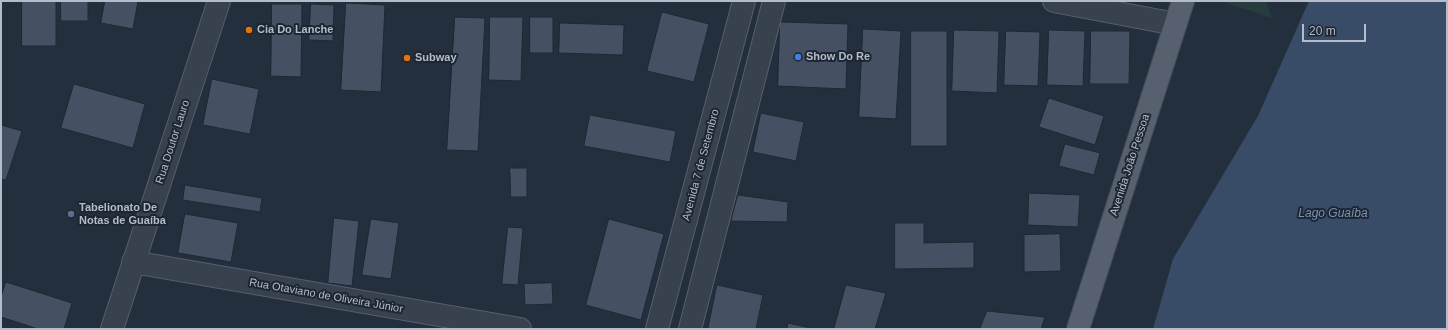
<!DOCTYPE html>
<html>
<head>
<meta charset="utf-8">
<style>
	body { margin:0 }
	#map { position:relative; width:1448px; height:330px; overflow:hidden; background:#242f3e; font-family:Helvetica,sans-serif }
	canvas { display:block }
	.frame { position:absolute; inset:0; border:2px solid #b4bcc9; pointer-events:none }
	.scale { position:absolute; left:1302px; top:24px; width:64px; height:18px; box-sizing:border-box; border:2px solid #b4bcc9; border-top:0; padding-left:5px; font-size:12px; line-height:14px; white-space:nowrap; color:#b4bcc9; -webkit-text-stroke:3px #1d2633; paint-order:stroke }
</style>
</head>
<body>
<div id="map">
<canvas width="1448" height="330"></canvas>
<div class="frame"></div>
<div class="scale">20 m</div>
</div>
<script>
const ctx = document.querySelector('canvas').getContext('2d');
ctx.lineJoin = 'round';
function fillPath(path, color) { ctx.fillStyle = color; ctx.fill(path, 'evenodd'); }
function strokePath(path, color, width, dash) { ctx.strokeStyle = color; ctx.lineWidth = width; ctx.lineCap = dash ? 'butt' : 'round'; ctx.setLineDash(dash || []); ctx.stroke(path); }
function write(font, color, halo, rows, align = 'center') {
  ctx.font = font + ' Helvetica,sans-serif'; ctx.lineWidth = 4; ctx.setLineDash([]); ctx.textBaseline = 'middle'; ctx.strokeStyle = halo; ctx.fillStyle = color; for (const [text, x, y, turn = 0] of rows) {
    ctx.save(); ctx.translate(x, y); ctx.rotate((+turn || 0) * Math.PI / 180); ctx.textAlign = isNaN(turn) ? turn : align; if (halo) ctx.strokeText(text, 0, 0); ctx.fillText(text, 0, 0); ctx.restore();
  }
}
const green = new Path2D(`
	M1221,1H1266L1272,18Z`);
const water = new Path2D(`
	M1309,1H1447V329H1153L1173,259L1258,116Z`);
const building = new Path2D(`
	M22,1H56V46H22Z
	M61,1H88V21H61Z
	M105,1H138L133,29L101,23Z
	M346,3L385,5L381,92L341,90Z
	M272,4H302L301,77L271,76Z
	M311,4L334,5L333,41L309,40Z
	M662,12L709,24L694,82L647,71Z
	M455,17L485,18L478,151L447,150Z
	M490,17H523L521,81L489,80Z
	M530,17H553V53H530Z
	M780,22L848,24L846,89L778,86Z
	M560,23L624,25L623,55L559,53Z
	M863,29L901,31L896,119L859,117Z
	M954,30L999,31L997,93L952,91Z
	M1049,30L1085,31L1083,86L1047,85Z
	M911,31H947V146H911Z
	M1006,31L1040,32L1038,86L1004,85Z
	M1091,31H1130L1129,84H1090Z
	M212,79L259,89L250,134L203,125Z
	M74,84L145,104L133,148L61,128Z
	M1049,98L1104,116L1095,145L1039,127Z
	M761,113L804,122L796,161L753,152Z
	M590,115L676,131L670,162L584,146Z
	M1,125L22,131L6,180L1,179Z
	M1065,144L1100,153L1094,175L1059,166Z
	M510,168H527V197H511Z
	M185,185L262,198L260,212L183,200Z
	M1029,193L1080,195L1078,227L1028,225Z
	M738,195L788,202L787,222L731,221Z
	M185,214L238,223L231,262L178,253Z
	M334,218L359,221L352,286L328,283Z
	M371,219L399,223L391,279L362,275Z
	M609,219L664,234L641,320L586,305Z
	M895,223H924V243L974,242V268L895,269Z
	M508,227L523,228L518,285L502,284Z
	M1060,234L1061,271L1024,272V235Z
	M6,282L72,303L64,329H38L1,317V297Z
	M552,283L553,304L525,305L524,284Z
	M717,285L763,295L756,329H708Z
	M846,285L886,293L875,329H834Z
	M987,311L1045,317L1041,329H980Z
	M788,323L815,329H787Z`);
const minor = new Path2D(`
	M1054,1L1175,24
	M133,262L520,329
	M112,329L219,1
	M657,329L744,1
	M690,329L774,1`);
const major = new Path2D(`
	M1078,329L1183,1`);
const markers = [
	[249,30,4,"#e8710a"],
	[798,57,4,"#3f7fe0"],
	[407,58,4,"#e8710a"],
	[71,214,4,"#5c6f8a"]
];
const poiNames = [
	["Cia Do Lanche",257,30],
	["Show Do Re",806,57],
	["Subway",415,58],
	["Tabelionato De",79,208],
	["Notas de Guaíba",79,221]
];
const streetNames = [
	["Rua Doutor Lauro",173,142,-72],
	["Avenida 7 de Setembro",701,165,-75],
	["Avenida João Pessoa",1130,165,-72],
	["Rua Otaviano de Oliveira Júnior",326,296,10]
];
const waterNames = [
	["Lago Guaíba",1333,214]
];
fillPath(green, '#263c3f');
fillPath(water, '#394c67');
fillPath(building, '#455162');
strokePath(building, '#1f2835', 1);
strokePath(minor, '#565f6c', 24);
strokePath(major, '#414a57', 24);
strokePath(minor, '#38414e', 22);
strokePath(major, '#56606e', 22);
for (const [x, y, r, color] of markers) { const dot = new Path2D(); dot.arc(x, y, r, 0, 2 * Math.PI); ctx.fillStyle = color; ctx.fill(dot); strokePath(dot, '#1d2633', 1.5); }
write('bold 11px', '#b4bcc9', '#1d2633', poiNames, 'left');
write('11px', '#b4bcc9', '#1d2633', streetNames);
write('italic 12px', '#7c92b1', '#1d2633', waterNames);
</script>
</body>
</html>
